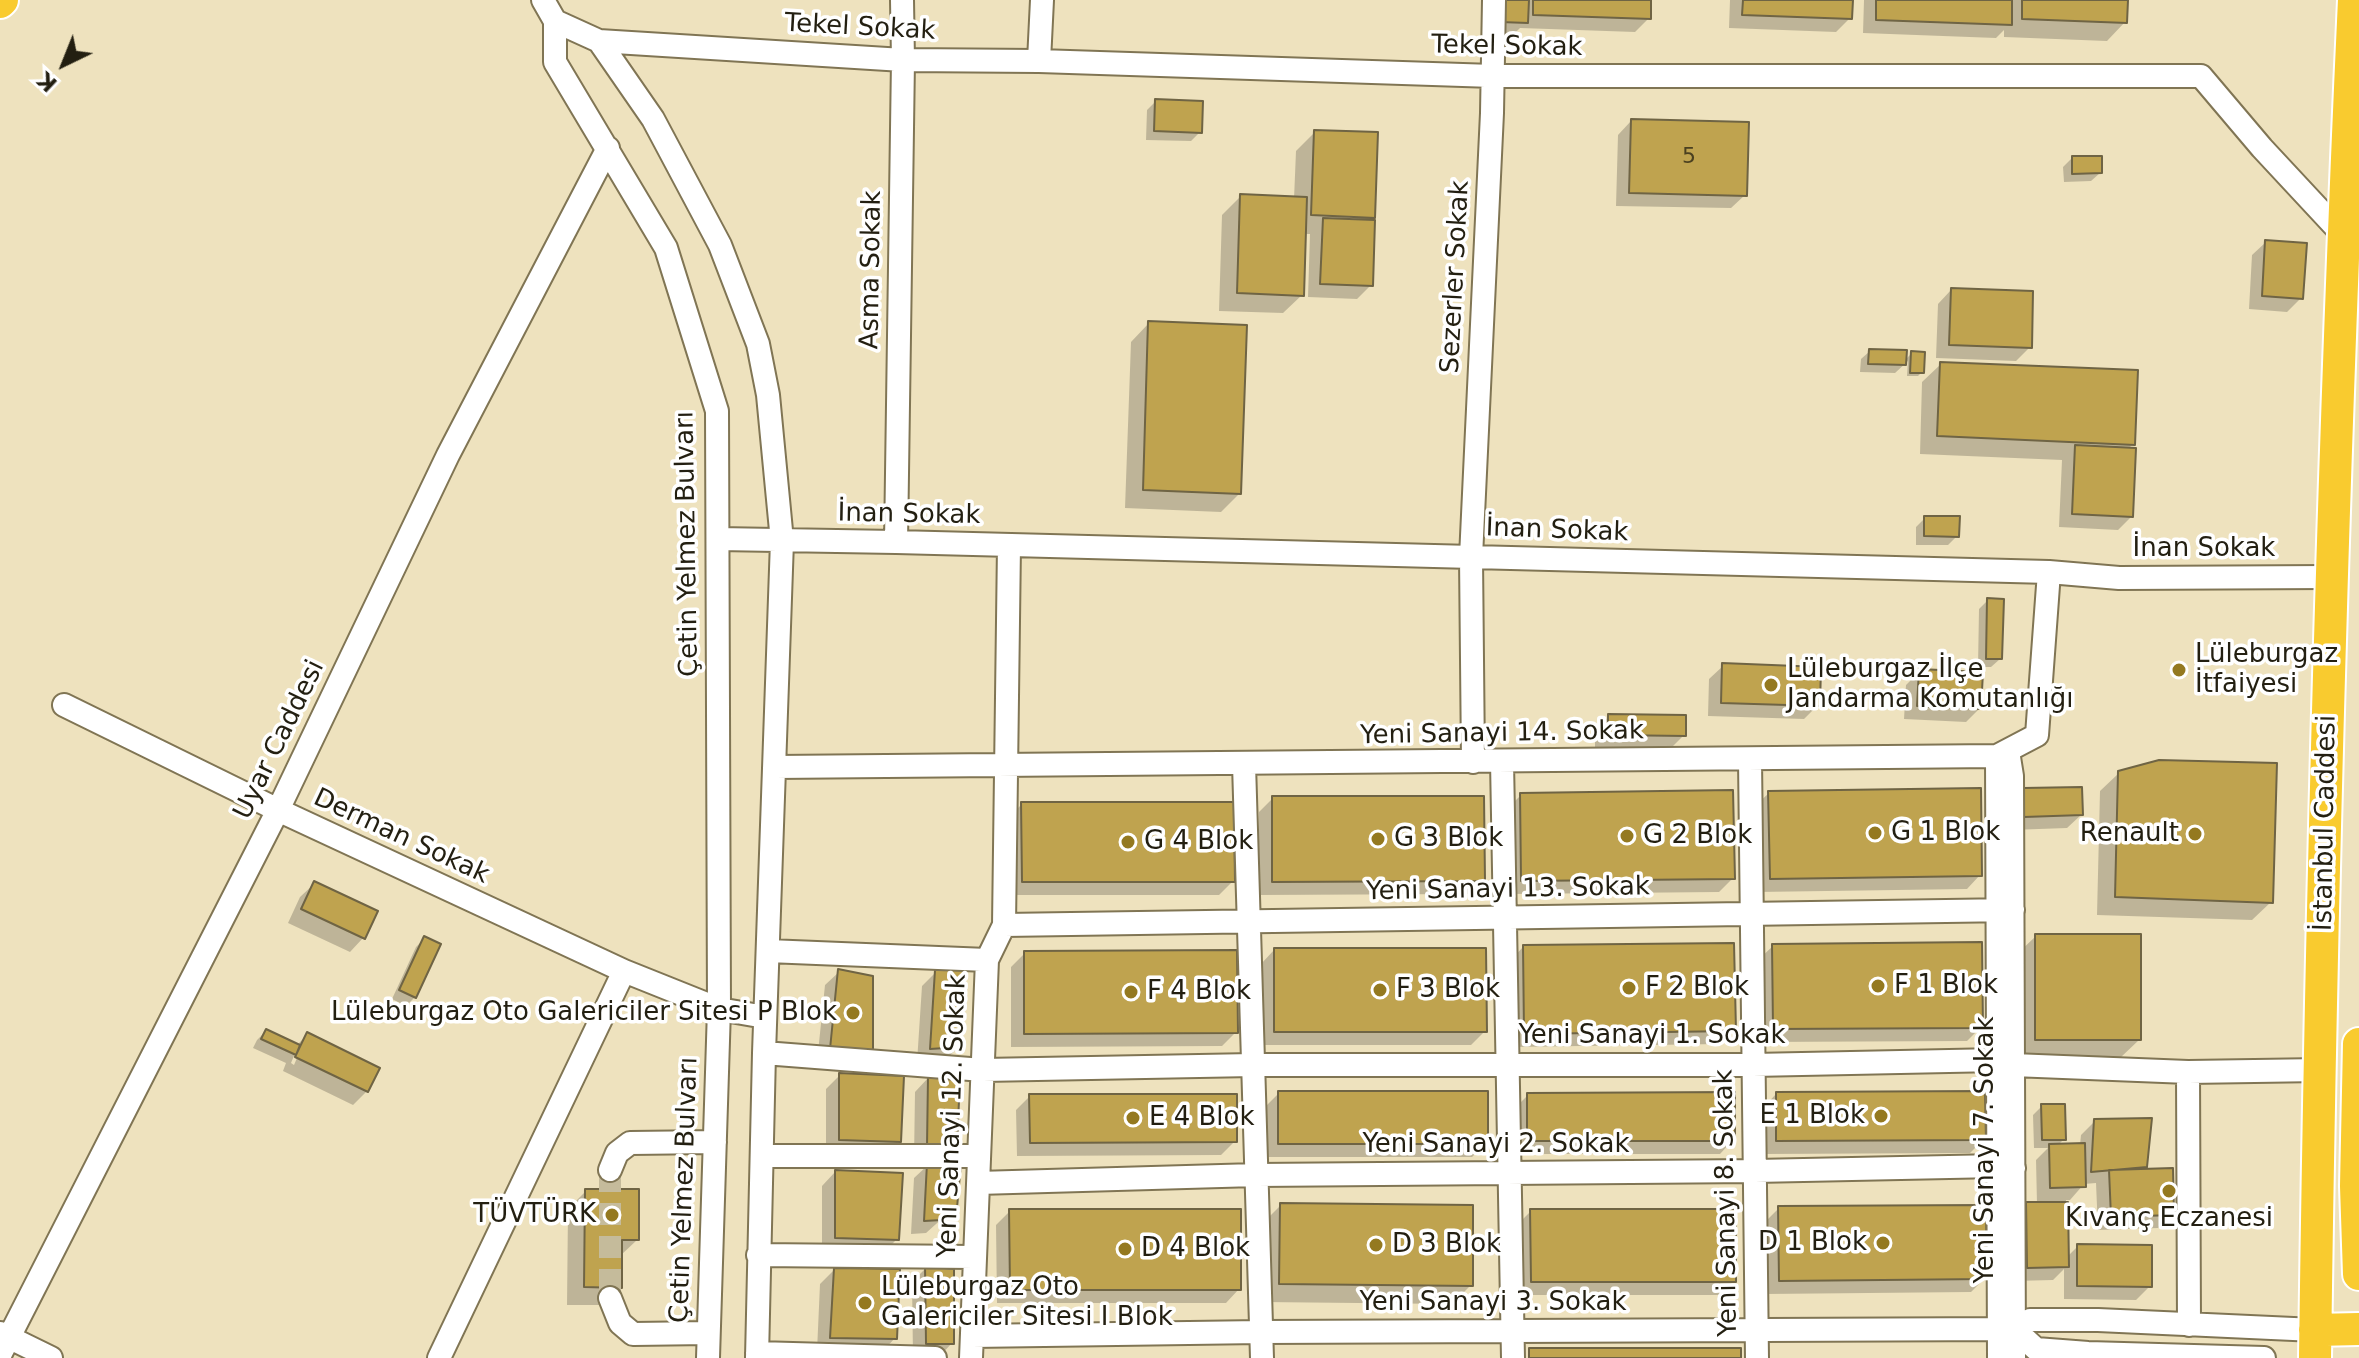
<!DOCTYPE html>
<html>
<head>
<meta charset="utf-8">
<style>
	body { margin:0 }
	#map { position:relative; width:2359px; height:1358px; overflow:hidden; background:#eee2be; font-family:"DejaVu Sans",sans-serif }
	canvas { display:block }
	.north { position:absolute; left:24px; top:24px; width:80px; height:80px; -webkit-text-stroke:6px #fff; paint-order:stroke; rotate:223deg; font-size:22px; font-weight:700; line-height:32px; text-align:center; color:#231f11 }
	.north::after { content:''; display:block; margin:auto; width:28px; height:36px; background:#231f11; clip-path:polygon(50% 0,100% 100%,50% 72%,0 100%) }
</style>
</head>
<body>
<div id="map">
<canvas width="2359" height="1358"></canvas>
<div class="north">K</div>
</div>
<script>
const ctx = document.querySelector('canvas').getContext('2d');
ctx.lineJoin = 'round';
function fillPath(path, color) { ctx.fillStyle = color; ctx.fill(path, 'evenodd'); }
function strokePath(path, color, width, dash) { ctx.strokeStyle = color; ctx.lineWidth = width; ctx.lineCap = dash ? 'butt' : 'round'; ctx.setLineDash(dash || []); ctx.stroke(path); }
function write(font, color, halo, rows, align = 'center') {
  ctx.font = font + ' "DejaVu Sans",sans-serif'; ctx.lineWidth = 7; ctx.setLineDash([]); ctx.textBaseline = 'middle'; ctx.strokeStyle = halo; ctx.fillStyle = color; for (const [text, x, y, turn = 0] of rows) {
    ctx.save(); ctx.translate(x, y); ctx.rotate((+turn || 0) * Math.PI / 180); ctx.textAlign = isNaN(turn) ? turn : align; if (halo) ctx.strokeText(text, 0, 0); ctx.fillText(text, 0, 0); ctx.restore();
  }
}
const shadow = new Path2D(`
	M1488,0H1649V18L1635,32L1520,28L1512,36L1487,35Z
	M1730,0H1851L1850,18L1836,32L1729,28Z
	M1864,0H2126L2125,22L2107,41L2004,37V30L1996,38L1863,33Z
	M1156,101L1200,132L1191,141L1146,140L1147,110Z
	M1631,121L1745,195L1731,208L1616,206L1618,135Z
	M1315,132L1373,217L1368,222L1371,285L1357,299L1308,297L1310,234H1304L1302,295L1283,313L1219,311L1222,215L1241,196L1294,199L1296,151Z
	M2072,158L2100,173L2091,181L2064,182L2063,167Z
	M2266,242L2301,298L2287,312L2249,309L2252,255Z
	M1951,290L2030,347L2016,361L1936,358L1938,304Z
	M1149,323L1240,493L1221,512L1125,508L1131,342Z
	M1870,351L1904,361L1912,353L1922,372L1918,376H1907L1908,361L1895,373L1860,372L1861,359Z
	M1941,364L2133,444L2127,450L2132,516L2118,530L2059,527L2062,460L1920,454L1922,382Z
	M1925,518L1957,536L1948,545H1916V527Z
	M1988,600L2000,659L1991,667H1978L1979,609Z
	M1723,666L1818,705L1804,719L1708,716L1709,679Z
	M1920,671L1980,708L1966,722L1904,719L1906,685Z
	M1609,716L1684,735L1670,749L1595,748V730Z
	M2119,773L2271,902L2252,920L2097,915L2100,791Z
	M2024,790L2081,815L2067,828L2011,830L2010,804Z
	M1769,793L1980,875L1967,889L1757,892L1755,806Z
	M1521,795L1733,878L1719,892L1508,894L1507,809Z
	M1273,798L1483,881L1469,894L1259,895V812Z
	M1022,804L1233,881L1219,895H1009L1008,818Z
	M314,884L363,938L350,952L288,923L300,897Z
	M2036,936L2139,1040L2120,1058L2017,1057V954Z
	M425,938L415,997L406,1006L392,999L416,947Z
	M1773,946L1981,1027L1967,1041L1760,1042L1759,959Z
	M1523,947L1734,1030L1720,1044L1511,1047L1510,961Z
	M1274,950L1485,1031L1471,1045H1261V964Z
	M1025,953L1236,1032L1222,1046L1011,1047V967Z
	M839,972L857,1066L817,1062L825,985Z
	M936,972L959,1047L945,1060L917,1062L922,986Z
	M266,1031L297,1045L307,1035L367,1091L353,1105L283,1071L286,1063L253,1048L257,1040ZM299,1044L302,1046L294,1065L291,1063Z
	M840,1075L899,1141L885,1155L826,1153V1089Z
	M928,1078L955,1145L914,1159L915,1092Z
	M1279,1093L1486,1143L1472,1157H1265V1107Z
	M1776,1094L1984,1139L1970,1153L1763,1154V1108Z
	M1528,1095L1733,1140L1720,1154H1514V1109Z
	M1030,1096L1235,1141L1221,1155L1017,1156L1016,1110Z
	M2042,1106L2064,1139L2057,1146L2080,1145L2081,1135L2095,1121L2145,1167L2140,1171L2172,1214L2158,1228L2098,1230L2096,1183L2084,1184L2070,1200H2066L2067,1257L2078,1246L2150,1286L2136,1300L2064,1299V1269L2053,1280L2014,1281L2013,1218L2027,1204H2037L2036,1160L2048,1148H2034L2033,1115Z
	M928,1165L955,1207L926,1233L911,1234L914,1178Z
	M835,1172L897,1239L883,1253L822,1251V1186Z
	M586,1191L637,1240L620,1256V1287L601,1305H567L568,1209Z
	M1281,1205L1471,1285L1452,1304L1262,1302V1224Z
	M1779,1208L1985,1278L1971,1292L1766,1294L1765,1222Z
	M1010,1211L1239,1289L1226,1303H997L996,1225Z
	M1531,1211L1734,1281L1720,1295H1518L1517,1225Z
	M926,1268L952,1343L939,1357H913L912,1282Z
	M834,1270L895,1338L882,1352L817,1351L820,1284Z`);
const building = new Path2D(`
	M1501,0H1529L1528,23L1500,22Z
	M1533,0H1651V19L1533,15Z
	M1743,0H1853L1852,19L1742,15Z
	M1876,0H2012V25L1876,20Z
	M2022,0H2128L2127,23L2022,19Z
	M1155,99L1203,101L1202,133L1154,131Z
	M1631,119L1749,122L1747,196L1629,193Z
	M1314,130L1378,132L1375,218L1311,215Z
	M2072,156H2102V173L2072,174Z
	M1240,194L1307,197L1304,296L1237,293Z
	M1323,218L1375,220L1373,286L1320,284Z
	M2265,240L2307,243L2303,299L2262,296Z
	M1951,288L2033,291L2032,348L1949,345Z
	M1148,321L1247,325L1241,494L1143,490Z
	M1869,349L1907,350L1906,365L1868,364Z
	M1911,351L1925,352L1924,373H1910Z
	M1940,362L2138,370L2135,445L1937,436Z
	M2075,445L2136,448L2133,517L2072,514Z
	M1924,516H1960L1959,537L1924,536Z
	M1987,598L2004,599L2002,659H1986Z
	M1722,663L1821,667L1820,706L1721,703Z
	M1919,669L1983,672L1981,709L1917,706Z
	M1608,714L1686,715V736L1608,735Z
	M2159,760L2277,763L2273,903L2115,897L2118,771Z
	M2082,787L2083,815L2024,817L2023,788Z
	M1981,788L1982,876L1770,879L1768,791Z
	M1733,790L1735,879L1521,881L1520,793Z
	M1272,796H1484L1485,881L1272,882Z
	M1021,802H1234L1235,882H1022Z
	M314,881L378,911L365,939L301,909Z
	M2035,934H2141V1040H2035Z
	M424,936L441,944L416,998L399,990Z
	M1982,942L1983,1028L1773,1029L1772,944Z
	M1734,943L1736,1031L1524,1034L1523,945Z
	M1274,948H1486L1487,1032H1274Z
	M1237,950L1238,1033L1024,1034V951Z
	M965,967L961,1047L930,1049L935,970Z
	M838,969L873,976V1053L830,1049Z
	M266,1029L300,1045L296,1055L261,1039Z
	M307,1032L380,1068L368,1092L295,1057Z
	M839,1073L904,1076L901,1142L839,1140Z
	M928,1076L960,1078L957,1146H927Z
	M1278,1091H1488V1144H1278Z
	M1985,1091L1986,1140L1776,1141V1092Z
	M1735,1092V1141H1527V1093Z
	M1029,1094H1237V1142L1030,1143Z
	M2041,1104H2065L2066,1140H2042Z
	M2152,1118L2147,1167L2091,1172L2094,1119Z
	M2085,1143L2086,1187L2050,1188L2049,1144Z
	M927,1163H961L957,1208H944L942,1220L924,1221Z
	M2173,1168L2174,1215L2111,1217L2109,1170Z
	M835,1170L903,1173L899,1240L835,1238Z
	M585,1189H639V1240H622V1288L584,1287Z
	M2026,1202H2068L2069,1267L2027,1268Z
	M1280,1203L1473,1205V1286L1279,1284Z
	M1986,1205L1987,1279L1779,1281L1778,1206Z
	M1009,1209H1241V1290H1010Z
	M1530,1209H1736V1282H1531Z
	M2077,1244L2152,1245V1287L2077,1286Z
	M925,1266L954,1269V1344H926Z
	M834,1268L900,1269L897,1339L830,1338Z
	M1529,1348H1741V1358H1529Z`);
const minorTunnel = new Path2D(`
	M610,1170V1298`);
const minor = new Path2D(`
	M543,0L555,21V62L666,248L717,411L719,1009L708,1358
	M555,21L599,41L653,119L720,245L758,344L768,395L782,541L764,1053L757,1358
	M599,41L903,60L1039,61L1493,76H2201L2262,148L2343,235
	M1039,61L1042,0
	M718,539L896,542L2049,572L2119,578L2331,577
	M896,542L903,60L902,0
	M64,705L278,810L624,971L719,1009L765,1017
	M2008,751L2012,776L2014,1358
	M1997,756L1999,1358
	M1750,759L1757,1358
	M1502,761L1513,1358
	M1473,762L1471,557L1492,113L1494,0
	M1244,764L1262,1358
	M775,767L1997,756L2037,735L2049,572
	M1004,925L2013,910
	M768,951L987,960
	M764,1053L983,1070L1253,1065H1753L1998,1060L2013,1065L2188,1072L2321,1070
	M2188,1072L2189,1325
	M763,1156H979
	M610,1170L617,1153L630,1143L715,1142
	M978,1183L1256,1175L1755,1171L1998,1166L2014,1168
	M758,1255L974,1257
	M610,1298L620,1323L633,1334L708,1333
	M2014,1329L2036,1349L2088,1353L2264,1358
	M0,1333L51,1358
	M972,1336L1261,1332L2014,1329L2030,1320H2098L2315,1330
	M757,1353L935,1358
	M0,1355L278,810L448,455L608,148
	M439,1358L624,971
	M971,1358L987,960L1004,925L1009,545`);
const highway = new Path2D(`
	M0,2L2,0
	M2359,1044L2356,1186L2359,1274
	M2315,1330L2359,1329
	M2315,1358C2321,905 2333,452 2354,0`);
const markers = [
	[2179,670,8,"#947920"],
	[1771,685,8,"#947920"],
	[1875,833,8,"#947920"],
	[2195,834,8,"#947920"],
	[1627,836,8,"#947920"],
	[1378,839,8,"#947920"],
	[1128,842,8,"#947920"],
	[1878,986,8,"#947920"],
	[1629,988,8,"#947920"],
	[1380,990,8,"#947920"],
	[1131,992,8,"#947920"],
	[853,1013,8,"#947920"],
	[1881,1116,8,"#947920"],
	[1133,1118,8,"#947920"],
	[2169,1191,8,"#947920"],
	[612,1215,8,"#947920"],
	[1883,1243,8,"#947920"],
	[1376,1245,8,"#947920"],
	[1125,1249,8,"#947920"],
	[865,1303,8,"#947920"]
];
const numberNames = [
	["5",1689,157]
];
const streetNames = [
	["Tekel Sokak",860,28,3],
	["Tekel Sokak",1507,47,1],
	["Asma Sokak",872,270,-89],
	["Sezerler Sokak",1456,277,-87],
	["İnan Sokak",909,515,1],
	["İnan Sokak",1557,531,2],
	["Çetin Yelmez Bulvarı",688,544,-91],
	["İnan Sokak",2204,549],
	["Yeni Sanayi 14. Sokak",1502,734,-1],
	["Uyar Caddesi",280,740,-64],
	["İstanbul Caddesi",2326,823,-89],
	["Derman Sokak",401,837,25],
	["Yeni Sanayi 13. Sokak",1508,890,-1],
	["Yeni Sanayi 1. Sokak",1652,1036],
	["Yeni Sanayi 12. Sokak",953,1116,-88],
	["Yeni Sanayi 2. Sokak",1496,1145],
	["Yeni Sanayi 7. Sokak",1986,1150,-90],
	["Çetin Yelmez Bulvarı",685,1190,-88],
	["Yeni Sanayi 8. Sokak",1727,1203,-91],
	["Yeni Sanayi 3. Sokak",1493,1303]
];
const poiNames = [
	["Lüleburgaz",2195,655],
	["İtfaiyesi",2195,685],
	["Lüleburgaz İlçe",1787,670],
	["Jandarma Komutanlığı",1787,700],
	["G 1 Blok",1891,833],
	["Renault",2179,834,"right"],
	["G 2 Blok",1643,836],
	["G 3 Blok",1394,839],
	["G 4 Blok",1144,842],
	["F 1 Blok",1894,986],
	["F 2 Blok",1645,988],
	["F 3 Blok",1396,990],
	["F 4 Blok",1147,992],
	["Lüleburgaz Oto Galericiler Sitesi P Blok",837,1013,"right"],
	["E 1 Blok",1865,1116,"right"],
	["E 4 Blok",1149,1118],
	["TÜVTÜRK",596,1215,"right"],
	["Kıvanç Eczanesi",2169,1219,"center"],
	["D 1 Blok",1867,1243,"right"],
	["D 3 Blok",1392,1245],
	["D 4 Blok",1141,1249],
	["Lüleburgaz Oto",881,1288],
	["Galericiler Sitesi I Blok",881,1318]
];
fillPath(shadow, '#0003');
fillPath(building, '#bfa34f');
strokePath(building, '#6f6444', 2);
strokePath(minorTunnel, '#c5bb9b', 22, [22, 11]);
strokePath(minor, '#807554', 26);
strokePath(highway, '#fff', 36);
strokePath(minor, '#fff', 22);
strokePath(highway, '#f9cb2f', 32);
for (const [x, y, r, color] of markers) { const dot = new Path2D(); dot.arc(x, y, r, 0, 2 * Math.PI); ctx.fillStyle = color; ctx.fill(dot); strokePath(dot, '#fff', 3); }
write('22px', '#4a4020', null, numberNames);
write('26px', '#231f11', '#fff', streetNames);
write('26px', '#231f11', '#fff', poiNames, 'left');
</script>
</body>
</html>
